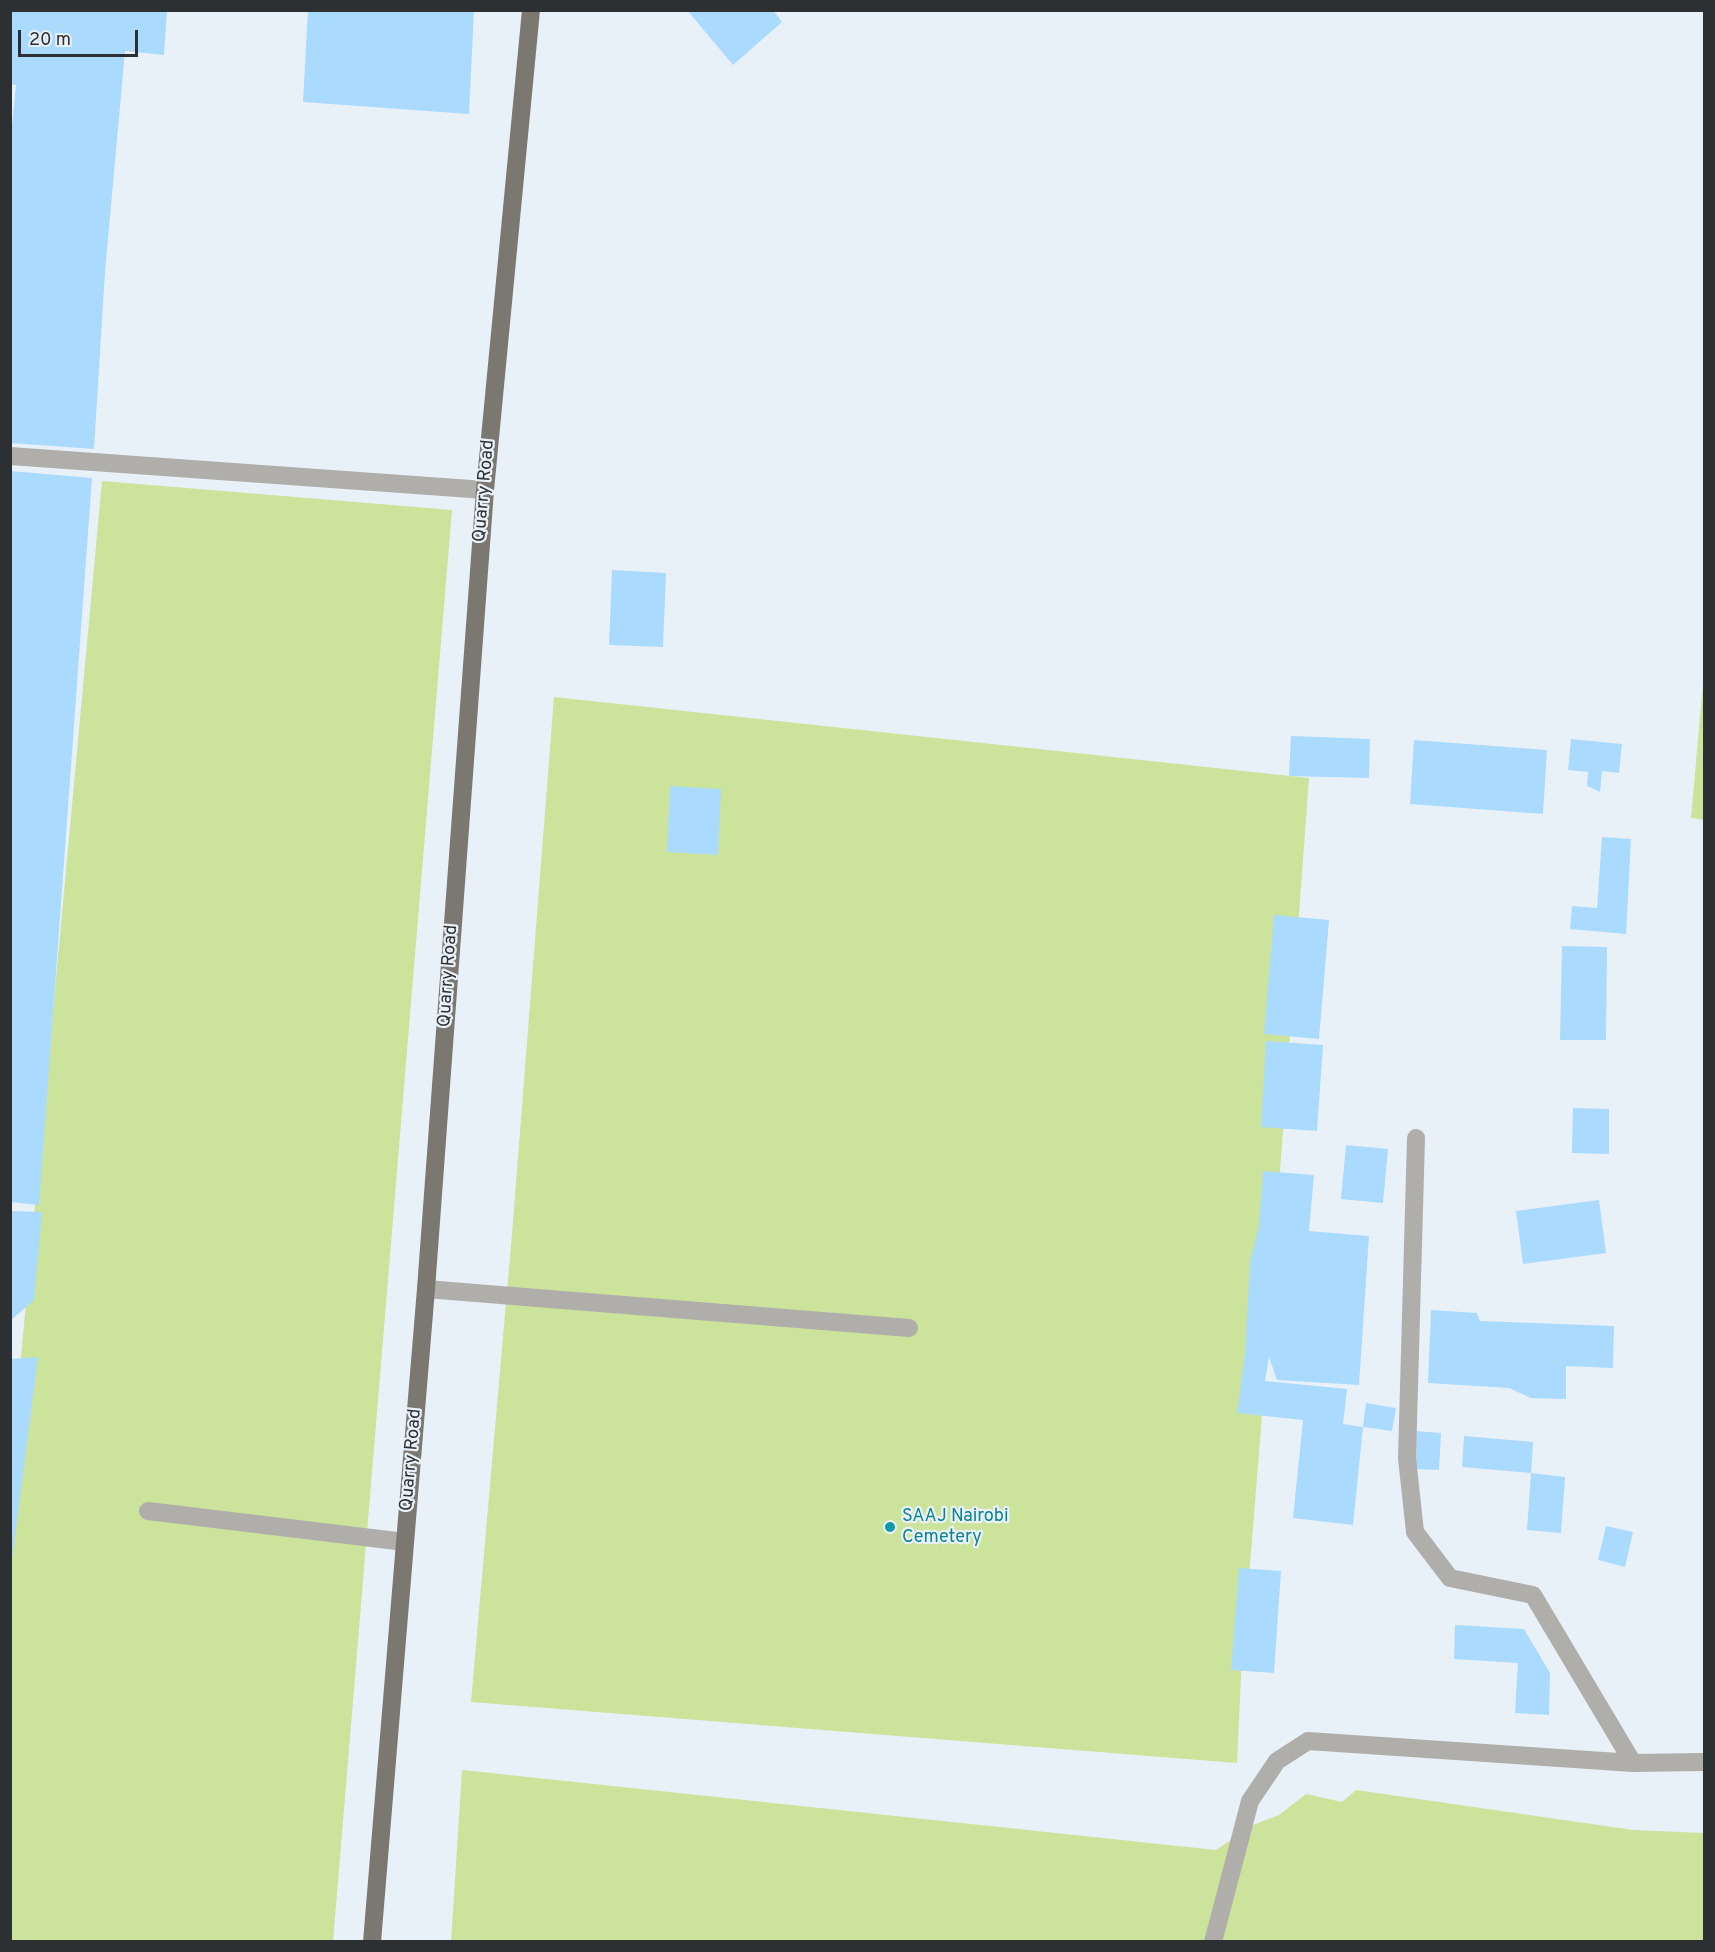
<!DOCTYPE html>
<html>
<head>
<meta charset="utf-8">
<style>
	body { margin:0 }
	#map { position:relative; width:1715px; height:1952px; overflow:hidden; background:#e9f1f8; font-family:Overpass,sans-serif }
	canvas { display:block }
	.frame { position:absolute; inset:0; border:12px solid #2d3033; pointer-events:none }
	.scale { position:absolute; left:18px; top:30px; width:120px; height:27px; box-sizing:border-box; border:3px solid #2d3033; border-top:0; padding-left:8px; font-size:18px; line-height:21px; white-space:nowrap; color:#2d3033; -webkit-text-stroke:4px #e9f1f8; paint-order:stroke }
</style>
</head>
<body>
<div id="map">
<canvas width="1715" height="1952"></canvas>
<div class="frame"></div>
<div class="scale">20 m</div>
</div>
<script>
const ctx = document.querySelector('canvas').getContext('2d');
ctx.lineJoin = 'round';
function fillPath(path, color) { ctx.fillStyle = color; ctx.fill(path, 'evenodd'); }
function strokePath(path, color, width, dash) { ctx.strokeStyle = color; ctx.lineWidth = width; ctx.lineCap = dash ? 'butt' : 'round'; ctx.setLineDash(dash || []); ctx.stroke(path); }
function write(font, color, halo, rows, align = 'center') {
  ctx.font = font + ' Overpass,sans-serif'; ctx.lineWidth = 4.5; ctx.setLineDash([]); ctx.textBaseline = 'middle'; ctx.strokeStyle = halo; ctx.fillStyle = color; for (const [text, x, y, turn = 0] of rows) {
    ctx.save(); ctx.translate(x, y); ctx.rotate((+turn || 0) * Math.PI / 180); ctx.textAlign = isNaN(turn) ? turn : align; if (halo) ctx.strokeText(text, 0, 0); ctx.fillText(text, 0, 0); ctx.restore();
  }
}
const green = new Path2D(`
	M102,481L452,510L333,1941L11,1942V1465Z
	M1704,672V820L1691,818Z
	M554,697L1309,778L1262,1415L1241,1677L1237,1763L471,1702L512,1234Z
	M462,1770L1216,1850L1253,1825L1279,1815L1306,1794L1342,1802L1356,1790L1633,1830L1704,1833V1941L451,1942Z`);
const building = new Path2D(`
	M10,10H167L164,55L125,51L105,272L94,449L10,443V147L16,85L10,84Z
	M308,10H474L469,114L303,102Z
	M687,10H773L782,22L733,65Z
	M10,471L92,478L39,1205L10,1202Z
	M612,570L666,573L663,647L609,645Z
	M1291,736L1370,739L1369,778L1289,776Z
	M1571,739L1622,744L1619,773L1602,771L1600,792L1587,786L1588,772L1568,770Z
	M1414,740L1547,750L1543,814L1410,804Z
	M670,786L721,789L718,855L667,852Z
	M1602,837L1631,839L1626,934L1570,929L1572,906L1597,908Z
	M1274,915L1329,920L1319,1039L1264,1034Z
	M1562,946L1607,947L1606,1040H1560Z
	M1266,1041L1323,1045L1317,1131L1261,1127Z
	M1573,1108L1609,1109V1154L1572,1153Z
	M1346,1145L1388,1149L1383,1203L1341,1199Z
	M1263,1171L1314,1175L1309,1231L1369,1236L1359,1385L1277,1380L1269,1357L1265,1381L1347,1389L1343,1424L1363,1427L1353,1525L1293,1518L1303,1420L1237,1413L1245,1354L1250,1262L1259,1226Z
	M1599,1200L1606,1253L1523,1264L1516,1211Z
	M10,1211L42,1212L34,1300L10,1321Z
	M1431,1310L1477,1313L1480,1321L1614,1326L1613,1368L1566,1366V1399L1531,1398L1509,1388L1428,1383Z
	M38,1357L12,1559H10V1359Z
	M1366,1403L1396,1408L1392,1431L1363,1427Z
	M1415,1431L1441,1433L1439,1470L1414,1469Z
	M1464,1436L1533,1442L1531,1473L1565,1477L1561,1533L1527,1530L1531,1473L1462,1467Z
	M1606,1526L1633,1532L1625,1567L1598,1560Z
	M1239,1568L1281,1571L1274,1673L1231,1670Z
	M1455,1625L1524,1629L1550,1673L1549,1715L1515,1713L1518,1663L1454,1659Z`);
const minor = new Path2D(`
	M10,456L485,490
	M1416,1138L1407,1458L1415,1532L1450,1578L1533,1595L1633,1763
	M426,1289L909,1328
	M148,1511L405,1542
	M1213,1942L1250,1801L1277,1761L1308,1741L1633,1763L1704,1762`);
const major = new Path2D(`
	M372,1942L426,1289L485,490L531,10`);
const markers = [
	[890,1527,6,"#0f9aa8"]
];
const streetNames = [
	["Quarry Road",485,491,-85],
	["Quarry Road",449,976,-86],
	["Quarry Road",412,1460,-85]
];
const cultureNames = [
	["SAAJ Nairobi",902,1517],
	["Cemetery",902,1538]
];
fillPath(green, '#cce39b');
fillPath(building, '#abdaff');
strokePath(minor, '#b0aeaa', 18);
strokePath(major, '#7b7771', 18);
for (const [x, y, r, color] of markers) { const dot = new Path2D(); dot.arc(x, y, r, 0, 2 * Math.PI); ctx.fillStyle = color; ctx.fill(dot); strokePath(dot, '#e9f1f8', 2); }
write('18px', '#2d3033', '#e9f1f8', streetNames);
write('18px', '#0d838f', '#e9f1f8', cultureNames, 'left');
</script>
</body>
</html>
